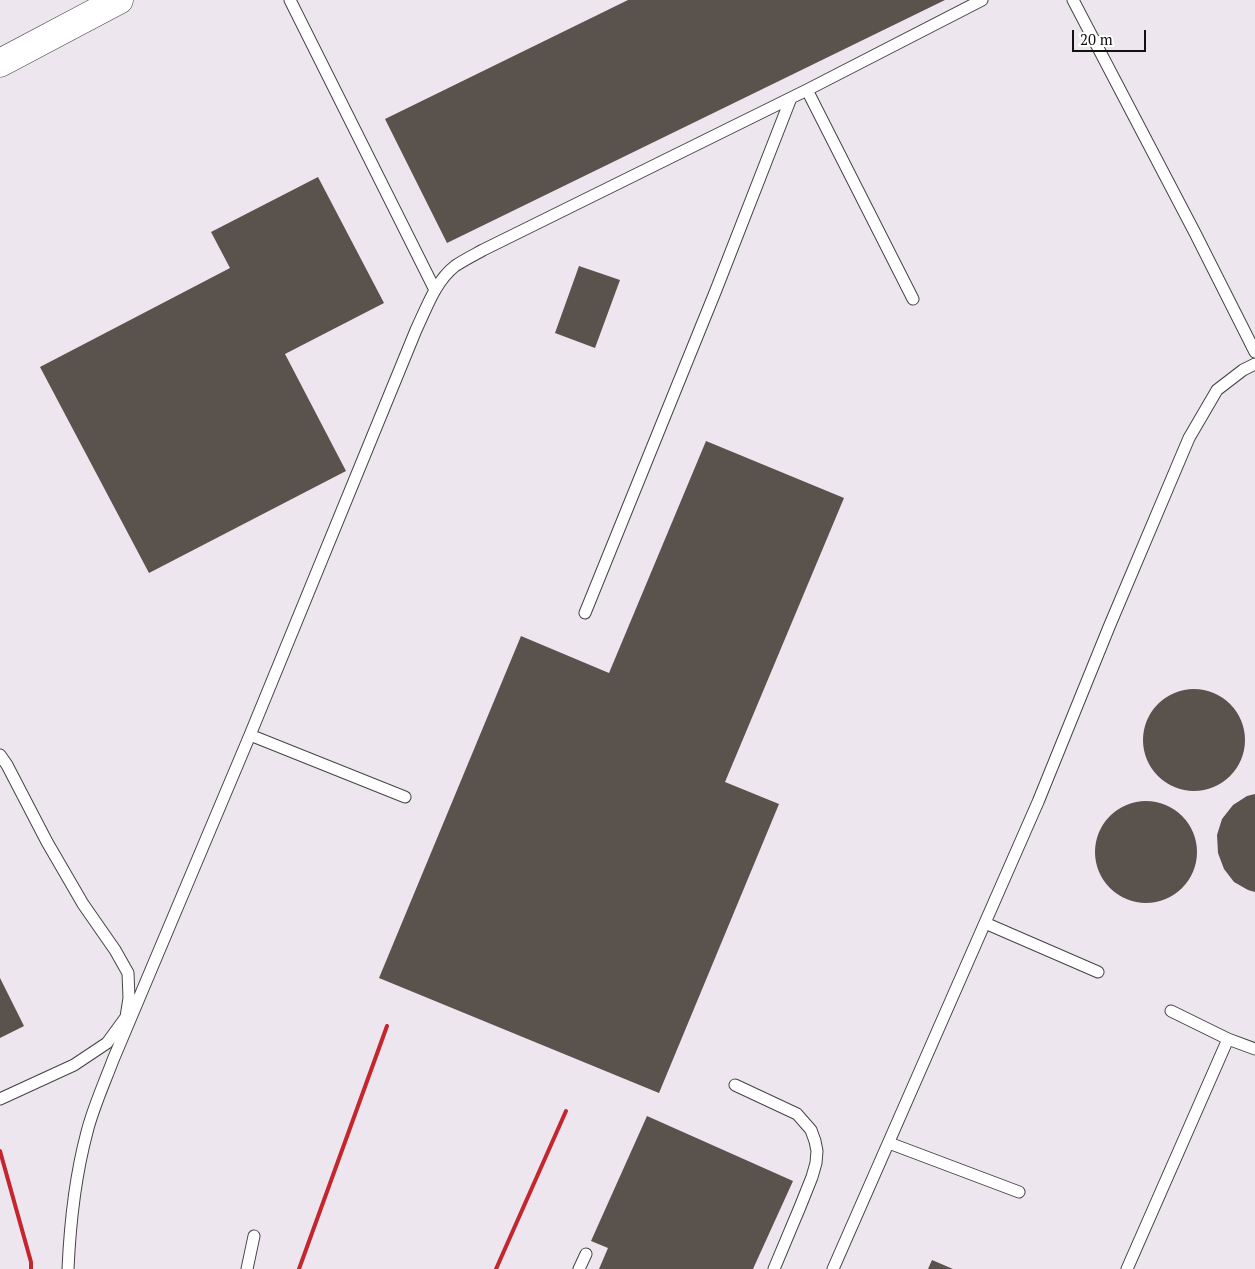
<!DOCTYPE html>
<html>
<head>
<meta charset="utf-8">
<style>
	body { margin:0 }
	#map { position:relative; width:1255px; height:1269px; overflow:hidden; background:#fffdf5; font-family:"PT Serif",serif }
	canvas { display:block }
	.scale { position:absolute; left:1072px; top:30px; width:74px; height:22px; box-sizing:border-box; border:2px solid #111; border-top:0; padding-left:6px; font-size:15px; line-height:18px; white-space:nowrap; color:#111; -webkit-text-stroke:4px #fff; paint-order:stroke }
</style>
</head>
<body>
<div id="map">
<canvas width="1255" height="1269"></canvas>
<div class="scale">20 m</div>
</div>
<script>
const ctx = document.querySelector('canvas').getContext('2d');
ctx.lineJoin = 'round';
function fillPath(path, color) { ctx.fillStyle = color; ctx.fill(path, 'evenodd'); }
function strokePath(path, color, width, dash) { ctx.strokeStyle = color; ctx.lineWidth = width; ctx.lineCap = dash ? 'butt' : 'round'; ctx.setLineDash(dash || []); ctx.stroke(path); }
const industrial = new Path2D(`
	M0,0H1255V1269H0Z`);
const building = new Path2D(`
	M628,0H945L447,243L385,119Z
	M318,177L384,303L285,354L346,471L149,573L40,367L230,268L211,232Z
	M579,266L620,280L595,348L555,333Z
	M706,441L844,498L725,782L779,804L659,1093L379,978L521,636L609,673Z
	M1143 740a51 51 0 1 1 102 0a51 51 0 1 1-102 0Z
	M1255,794V892L1248,890L1234,882L1224,869L1218,853L1217,835L1222,819L1233,805L1247,796Z
	M1095 852a51 51 0 1 1 102 0a51 51 0 1 1-102 0Z
	M0,978L24,1026L0,1038Z
	M647,1116L793,1181L753,1269H599L608,1248L591,1241Z
	M932,1260L953,1269H928Z`);
const service = new Path2D(`
	M290,0L435,290
	M1073,0L1195,233L1255,352
	M807,90L913,299
	M585,613L716,290L791,98
	M250,735L405,797
	M0,755L7,765L47,842L83,904L115,950L128,973L129,998L126,1017L107,1043L74,1065L0,1099
	M985,923L1098,972
	M1171,1011L1228,1039L1255,1049
	M735,1085L797,1114L811,1130L815,1141L817,1151L816,1163L812,1177L800,1207L774,1269
	M889,1143L1019,1192
	M68,1269C70,1223 75,1177 87,1132C93,1108 104,1084 113,1060L250,735L416,330C427,307 435,282 455,266C464,260 474,255 483,250L807,90L982,0
	M247,1269L254,1236
	M579,1269L586,1254
	M833,1269L1038,802L1109,627L1189,438L1217,390L1243,370L1255,364
	M1127,1269L1228,1039`);
const tertiary = new Path2D(`
	M0,63L119,0`);
const rail = new Path2D(`
	M0,1151L31,1262V1269
	M299,1269L387,1026
	M496,1269L566,1111`);
fillPath(industrial, '#eee6ef');
fillPath(building, '#5a524d');
strokePath(service, '#444', 13);
strokePath(tertiary, '#444', 29);
strokePath(service, '#fff', 11);
strokePath(tertiary, '#fff', 28);
strokePath(rail, '#c4262e', 4);
</script>
</body>
</html>
